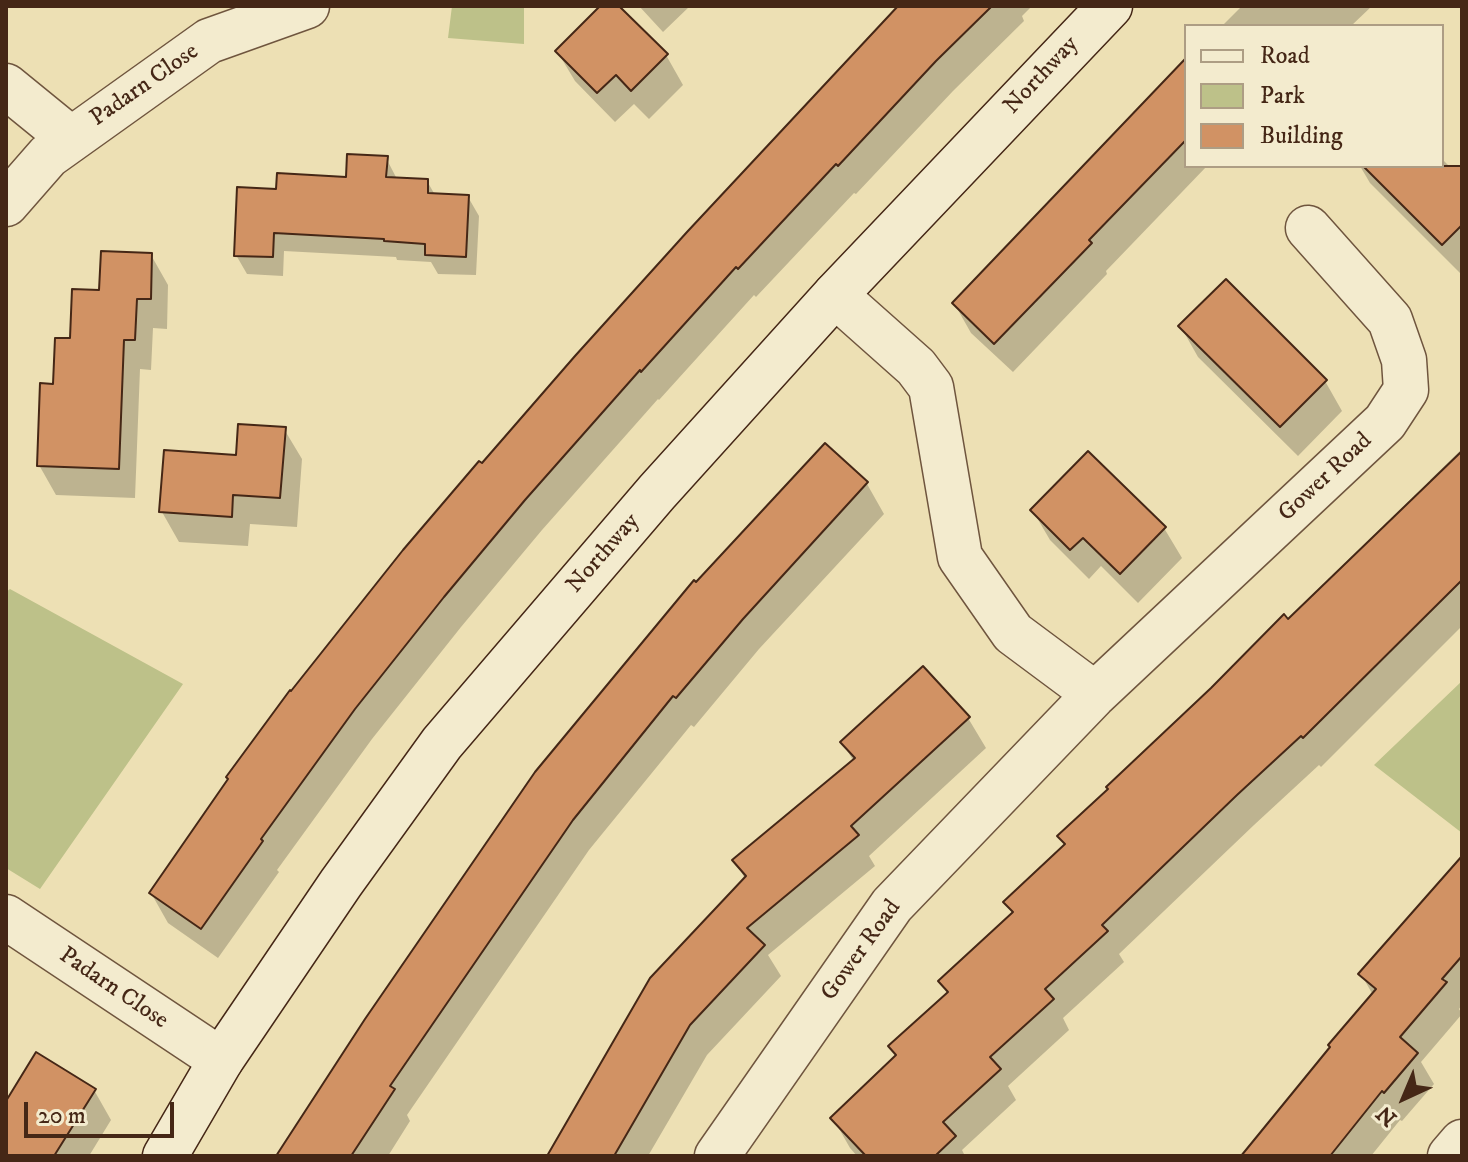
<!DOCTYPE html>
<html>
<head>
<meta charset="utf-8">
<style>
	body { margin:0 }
	#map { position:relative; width:1468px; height:1162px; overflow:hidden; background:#ede0b4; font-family:"IM FELL DW Pica",serif }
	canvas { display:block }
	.frame { position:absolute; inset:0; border:8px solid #452716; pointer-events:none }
	.legend { position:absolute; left:1184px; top:24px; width:260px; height:144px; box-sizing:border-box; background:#f3ebce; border:2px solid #ad9d84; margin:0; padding:10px 14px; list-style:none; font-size:24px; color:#452716 }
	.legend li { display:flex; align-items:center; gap:16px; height:40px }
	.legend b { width:40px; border:2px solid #ad9d84 }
	.north { position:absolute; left:1364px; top:1058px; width:80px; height:80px; -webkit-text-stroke:6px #f3ebce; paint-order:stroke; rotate:224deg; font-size:22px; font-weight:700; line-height:32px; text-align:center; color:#452716 }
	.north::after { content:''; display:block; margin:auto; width:28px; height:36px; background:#452716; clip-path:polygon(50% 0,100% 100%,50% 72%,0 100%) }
	.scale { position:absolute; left:24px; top:1102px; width:150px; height:36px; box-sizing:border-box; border:4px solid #452716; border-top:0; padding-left:10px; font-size:24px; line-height:28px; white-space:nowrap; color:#452716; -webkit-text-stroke:6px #f3ebce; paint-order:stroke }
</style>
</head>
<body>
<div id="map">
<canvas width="1468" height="1162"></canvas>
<div class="frame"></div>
<ul class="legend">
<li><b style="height:10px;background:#f3ebce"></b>Road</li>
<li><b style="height:22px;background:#bdc189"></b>Park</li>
<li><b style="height:22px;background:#d19264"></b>Building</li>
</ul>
<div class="north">N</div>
<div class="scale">20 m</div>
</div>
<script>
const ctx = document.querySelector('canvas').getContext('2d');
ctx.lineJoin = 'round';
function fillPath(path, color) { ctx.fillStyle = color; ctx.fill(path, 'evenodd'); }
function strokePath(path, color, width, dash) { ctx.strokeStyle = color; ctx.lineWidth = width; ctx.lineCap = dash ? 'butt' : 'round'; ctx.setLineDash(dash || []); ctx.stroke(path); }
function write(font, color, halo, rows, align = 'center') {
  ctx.font = font + ' "IM FELL DW Pica",serif'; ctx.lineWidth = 6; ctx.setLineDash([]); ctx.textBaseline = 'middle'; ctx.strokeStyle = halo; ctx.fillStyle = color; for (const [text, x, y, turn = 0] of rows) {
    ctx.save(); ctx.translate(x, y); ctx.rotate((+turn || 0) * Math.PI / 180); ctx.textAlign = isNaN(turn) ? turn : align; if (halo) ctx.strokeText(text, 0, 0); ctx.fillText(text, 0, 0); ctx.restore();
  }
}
const green = new Path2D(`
	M452,6H524V44L448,38Z
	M10,589L183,684L40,889L6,868V592Z
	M1462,681V833L1374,765Z`);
const shadow = new Path2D(`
	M602,6H616L666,55L683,85L649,119L634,104L615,122L575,81L557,51Z
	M639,6H690L663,32Z
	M901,6H1032L1022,16L1024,21L953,91L856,194L854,193L756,297L754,295L659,400L658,399L542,530L461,627L372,739L277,870L279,872L218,958L168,923L151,893L482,466Z
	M1242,6H1372L1351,26H1222Z
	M1186,62V166H1207L1106,271L1107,274L1013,372L971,333L954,303Z
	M386,158L397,179L427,181L435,195L468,197L479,216L476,275L438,274L431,262L397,260L396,257L284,251L283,276L247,274L236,255L278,191L348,179Z
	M1442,159L1462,179V271L1460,273L1370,183L1360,166H1442Z
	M151,255L168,285L167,329L153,328L151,370L140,369L135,498L56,495L39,465L55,386L72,341L101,292Z
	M1181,327L1325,381L1342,411L1298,456L1198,357Z
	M284,429L302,459L297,527L250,524L248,546L179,542L162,512L238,457Z
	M825,446L867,484L884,514L759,649L694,727L691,725L589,850L407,1115L410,1121L388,1156H279L697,585Z
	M1462,449V626L1321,767L1319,765L1254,825L1119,954L1124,962L1063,1018L1069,1030L1008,1086L1016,1100L962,1150L965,1156H857L850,1148L833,1118L897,1057L891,1047L948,994L940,981L1013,915L1006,902L1065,846L1060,837L1288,621L1432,483L1430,480Z
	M1033,511L1164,528L1182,558L1138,603L1101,566L1089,579L1050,540Z
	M968,718L986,748L869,856L875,866L768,955L781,976L707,1055L648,1156H549L745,879L735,860L854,762L842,742Z
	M1462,859V1005L1459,1009L1462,1014L1421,1062L1434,1084L1402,1121L1400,1120L1371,1156H1244L1373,995L1361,974Z
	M94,1090L111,1120L89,1156H6V1105Z`);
const building = new Path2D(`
	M600,6H619L668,54L631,91L616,75L597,93L555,51Z
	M898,6H992L936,61L838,166L836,164L738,269L736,267L641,372L640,370L525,500L444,597L355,709L261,839L263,841L201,929L149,893L228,779L226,777L290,690L291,691L403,550L479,461L482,463L575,356L687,232Z
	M1186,58V140L1089,240L1092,243L994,344L952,303Z
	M347,154L388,156L386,177L428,179V193L469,195L466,257L425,255V244L384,241V239L274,233L273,257L234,256L237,187L276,189L277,173L346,177Z
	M1363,166H1462V225L1442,245Z
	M101,251L152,253L151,299H137L135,340H124L119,469L37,466L40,383L53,384L55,338H70L72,289L99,290Z
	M1226,279L1327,380L1280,427L1178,326Z
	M238,424L286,427L280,498L233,495L232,517L159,512L164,450L236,455Z
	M825,443L868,482L743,619L676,698L673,696L573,820L390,1086L395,1089L351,1156H276L365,1019L535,772L694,580L696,582Z
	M1088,451L1166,527L1120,574L1083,538L1070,550L1030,510Z
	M1462,451V580L1303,738L1301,736L1237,795L1102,925L1108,931L1045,989L1054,999L990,1057L1001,1069L943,1122L956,1136L935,1156H866L830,1118L896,1055L888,1046L948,992L938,981L1013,912L1003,902L1065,844L1057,836L1108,789L1106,787L1211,688L1284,614L1288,619Z
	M923,666L970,717L851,826L859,835L747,928L765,945L690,1025L614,1156H547L650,978L746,876L732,860L855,758L840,742Z
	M1462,856V956L1442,979L1447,982L1400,1037L1418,1053L1384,1093L1382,1091L1330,1156H1241L1330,1047L1328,1045L1376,989L1358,974Z
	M36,1052L96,1089L54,1156H6V1101Z`);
const street = new Path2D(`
	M6,86L71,139
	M6,204L48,156L209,41L307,6
	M835,295L916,367L931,387L960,557L1013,633L1095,694
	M6,917L221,1060
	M717,1156L892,905L1095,694L1385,422L1406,390L1404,360L1390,320L1308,228
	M1450,1156L1462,1142`);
const secondary = new Path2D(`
	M165,1156L221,1060L341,883L442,743L657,492L835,295L1110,6`);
const streetNames = [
	["Northway",1042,76,-47],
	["Padarn Close",145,86,-35],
	["Gower Road",1326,478,-43],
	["Northway",604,554,-49],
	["Gower Road",862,951,-54],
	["Padarn Close",113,989,34]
];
fillPath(green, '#bdc189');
fillPath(shadow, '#0003');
fillPath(building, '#d19264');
strokePath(building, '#452716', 2);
strokePath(street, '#6f553e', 47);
strokePath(secondary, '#452716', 47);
strokePath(street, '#f3ebce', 44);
strokePath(secondary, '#f3ebce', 44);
write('24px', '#452716', '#f3ebce', streetNames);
</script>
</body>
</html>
